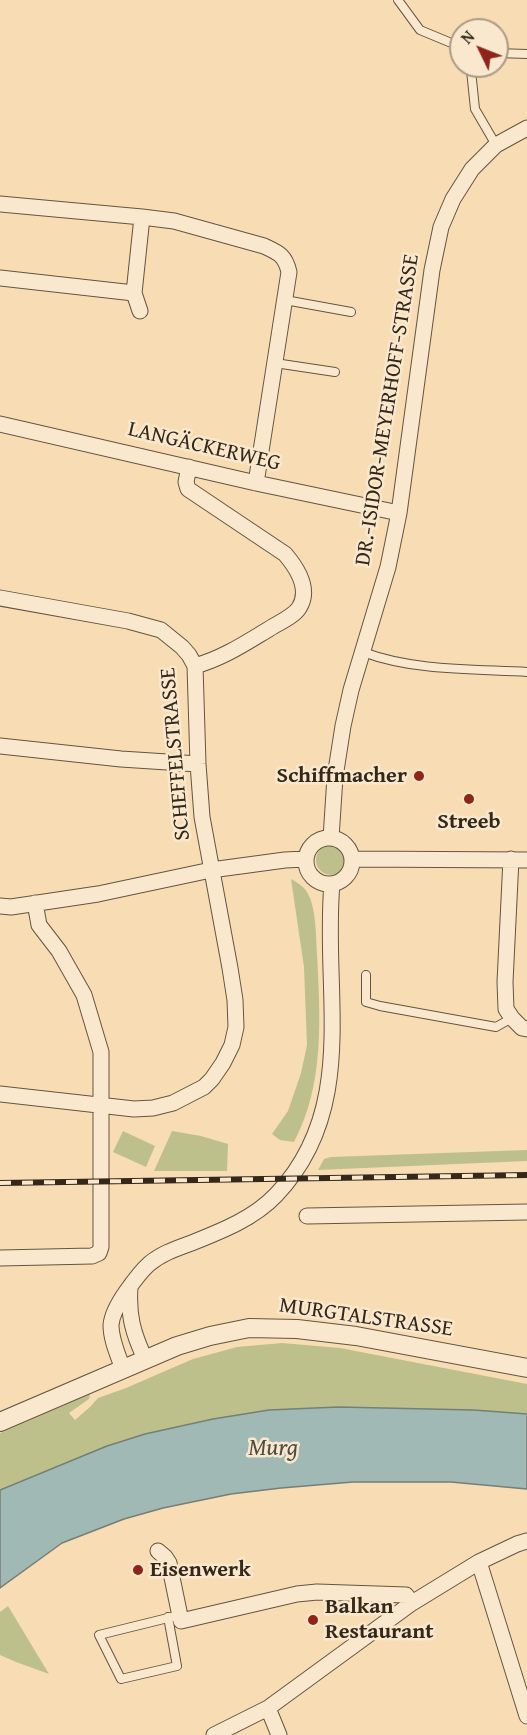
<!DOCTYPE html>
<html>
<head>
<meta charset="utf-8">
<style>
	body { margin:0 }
	#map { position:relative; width:527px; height:1735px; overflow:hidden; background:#f8dcb3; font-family:"Gentium Book Plus",serif }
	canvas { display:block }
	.north { position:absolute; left:449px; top:18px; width:60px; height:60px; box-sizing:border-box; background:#fae8ce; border:2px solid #aa9b86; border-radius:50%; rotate:313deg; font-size:16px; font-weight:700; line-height:24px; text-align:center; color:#33281a }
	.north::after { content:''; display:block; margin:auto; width:21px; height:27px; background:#8f2418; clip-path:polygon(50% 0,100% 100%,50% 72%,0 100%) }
</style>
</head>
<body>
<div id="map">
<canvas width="527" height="1735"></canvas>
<div class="north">N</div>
</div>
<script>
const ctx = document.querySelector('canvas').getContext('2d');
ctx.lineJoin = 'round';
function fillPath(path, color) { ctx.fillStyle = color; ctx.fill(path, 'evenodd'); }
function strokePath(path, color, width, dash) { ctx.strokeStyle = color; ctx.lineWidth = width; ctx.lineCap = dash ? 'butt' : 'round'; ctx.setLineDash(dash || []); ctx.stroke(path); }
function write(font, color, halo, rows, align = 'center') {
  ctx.font = font + ' "Gentium Book Plus",serif'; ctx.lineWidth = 5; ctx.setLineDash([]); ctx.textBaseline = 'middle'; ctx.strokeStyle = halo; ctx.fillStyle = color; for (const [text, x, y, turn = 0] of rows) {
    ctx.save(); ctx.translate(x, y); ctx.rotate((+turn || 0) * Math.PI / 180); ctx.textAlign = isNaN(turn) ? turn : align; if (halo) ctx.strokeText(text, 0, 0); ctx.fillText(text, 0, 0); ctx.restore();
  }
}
const green = new Path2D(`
	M316 860a15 15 0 1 1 30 0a15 15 0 1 1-30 0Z
	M291,879C298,883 305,887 308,894C316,908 316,936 317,953C320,1016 325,1084 294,1142L280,1140L272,1134L288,1111L301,1073L307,1045L304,967Z
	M123,1131L155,1146L146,1167L113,1152Z
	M172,1131L201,1136L228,1144L227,1171H154Z
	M527,1150V1161L318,1170L324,1159L331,1157Z
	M282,1343L340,1348L527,1384V1414L474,1410L338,1407L213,1419L145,1434L107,1446L0,1490V1433L90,1394L89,1399L69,1413L75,1420L90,1407L98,1398L126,1388L193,1359L237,1347Z
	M8,1606L49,1674L16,1662L0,1655V1612Z`);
const water = new Path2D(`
	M338,1407L474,1410L527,1414V1489L451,1482H353L281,1488L231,1494L163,1508L124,1519L62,1543L0,1588V1490L107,1446L145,1434L213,1419L269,1410Z`);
const service = new Path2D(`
	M398,0L420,30L461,47
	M497,53L527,54
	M472,66L471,70L475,109L496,145
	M285,300L351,312
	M275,363L335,372
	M363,652C413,671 474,669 527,672
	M366,975V1002L380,1006L496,1027L512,1018
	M168,1617L177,1666L121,1679L99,1635L180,1615`);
const minor = new Path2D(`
	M0,204L142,217L174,221L264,246C279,253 285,255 289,272L256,483
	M0,278L134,293
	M140,311L134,293L142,217
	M0,424L256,483L399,513
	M189,467L186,482L188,489L285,554C297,568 311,589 299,608C293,617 278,623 269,629C244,644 223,658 195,666
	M0,598L128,621L161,630L182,647L189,655L195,666L198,764L202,817L230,968L235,1000L236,1027L232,1045L223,1063L212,1079L204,1087L173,1103L153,1108L134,1109L0,1094
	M0,746L121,759L198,764
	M306 861a23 23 0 1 1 46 0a23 23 0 1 1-46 0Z
	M331,838L335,777L343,726L351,690L388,567L399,513L432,270L441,227L453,199L472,169L496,145L527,128
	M352,859L527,860
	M511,859L505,982L506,1009L512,1018L522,1028L527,1029
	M0,906L11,907L98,894L211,870L285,860L306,859
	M307,1216L527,1212
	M0,1258L92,1256L99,1253L101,1247V1052L84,995L59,951L39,925L35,903
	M130,1287C128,1316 133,1333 145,1359
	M123,1369C118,1355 111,1340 111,1325C112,1313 119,1302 126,1292C133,1282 140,1272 149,1264C162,1253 178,1248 194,1242C224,1230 254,1218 276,1195C360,1107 322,991 332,884
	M158,1551L165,1557L169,1563L181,1621L297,1594L317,1592L406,1595L412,1603
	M479,1562L527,1716
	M268,1708L279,1735
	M214,1735L268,1708L412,1603L479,1562L517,1544L527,1541`);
const tertiary = new Path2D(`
	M0,1422L177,1346L210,1336L249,1328L297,1329L356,1336L527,1368`);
const rail = new Path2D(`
	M0,1183L527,1175`);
const markers = [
	[419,776,6,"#8f2418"],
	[469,799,6,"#8f2418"],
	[138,1570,6,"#8f2418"],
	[313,1620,6,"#8f2418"]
];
const streetNames = [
	["DR.-ISIDOR-MEYERHOFF-STRASSE",388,410,-81],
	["LANGÄCKERWEG",204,447,13],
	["SCHEFFELSTRASSE",176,754,-95],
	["MURGTALSTRASSE",366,1318,8]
];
const poiNames = [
	["Schiffmacher",407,776,"right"],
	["Streeb",469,822,"center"],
	["Eisenwerk",150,1570],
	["Balkan",325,1607],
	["Restaurant",325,1632]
];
const waterNames = [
	["Murg",273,1449]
];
fillPath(green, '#bec08c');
fillPath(water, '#a0b9b5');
strokePath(water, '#747f77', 1.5);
strokePath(service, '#645540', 10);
strokePath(minor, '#645540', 17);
strokePath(tertiary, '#645540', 20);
strokePath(service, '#fae8ce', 8);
strokePath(minor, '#fae8ce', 15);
strokePath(tertiary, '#fae8ce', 18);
strokePath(rail, '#33281a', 6);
strokePath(rail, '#fae8ce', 4, [11]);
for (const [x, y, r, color] of markers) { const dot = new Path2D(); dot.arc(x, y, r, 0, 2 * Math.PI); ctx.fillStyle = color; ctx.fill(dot); strokePath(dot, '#fae8ce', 2); }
write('22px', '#33281a', '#fae8ce', streetNames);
write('bold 22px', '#33281a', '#fae8ce', poiNames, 'left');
write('italic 24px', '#4e4c41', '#fae8ce', waterNames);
</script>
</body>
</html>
